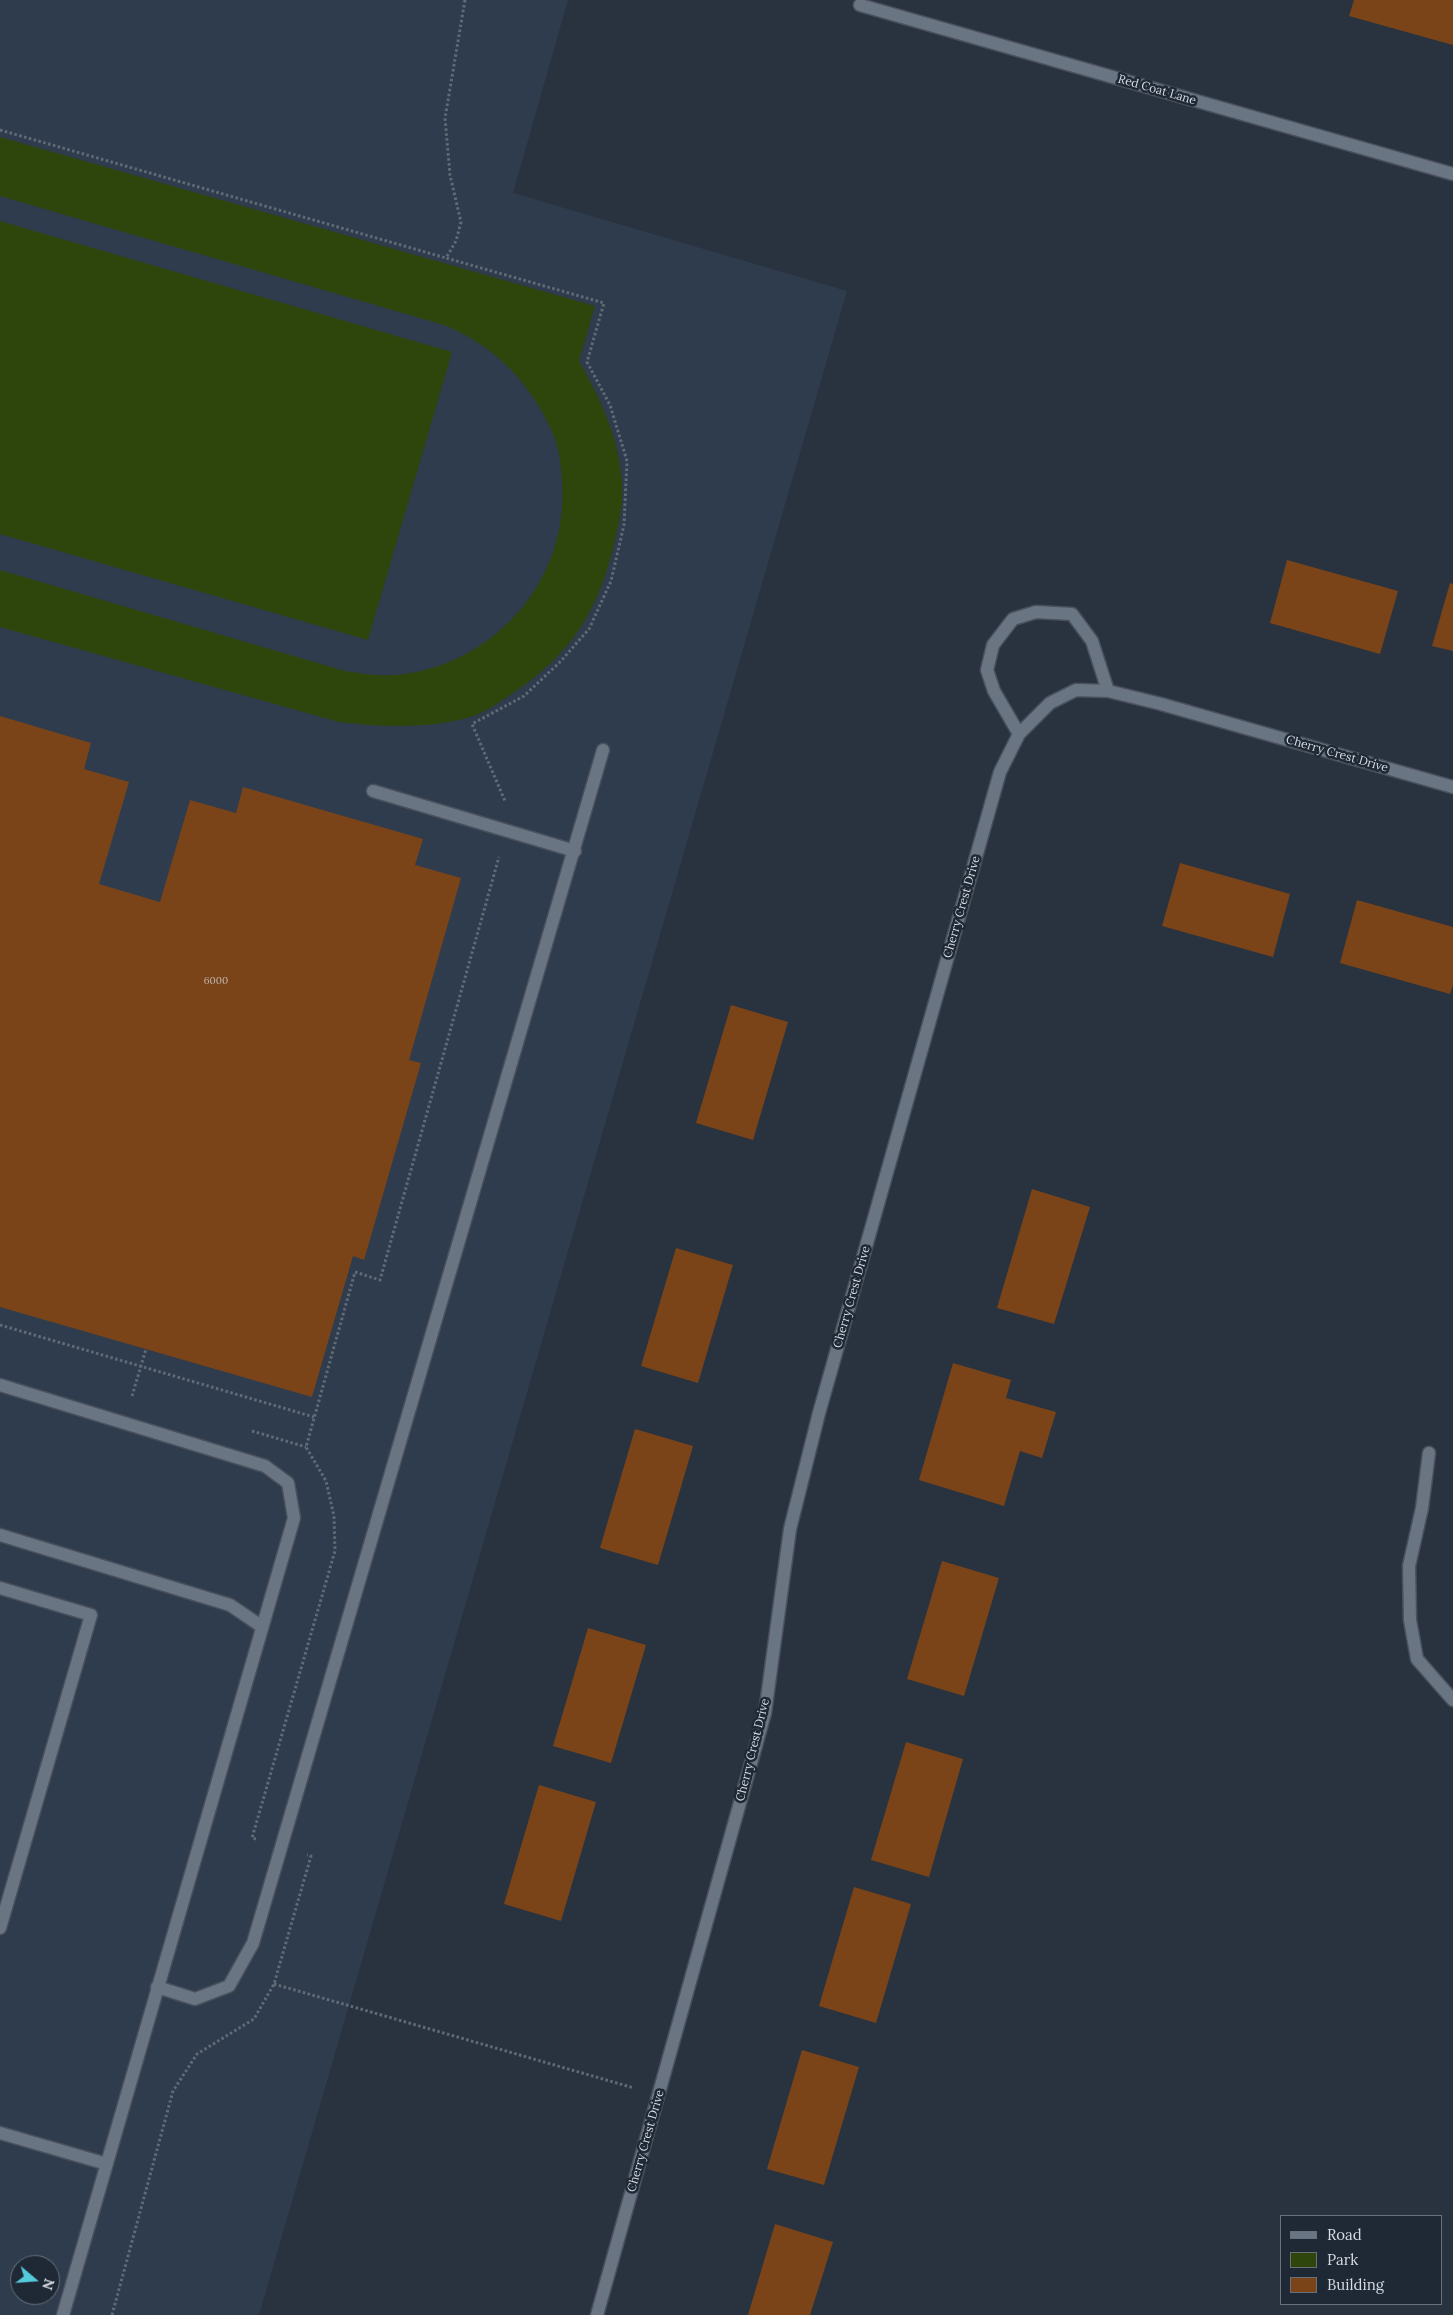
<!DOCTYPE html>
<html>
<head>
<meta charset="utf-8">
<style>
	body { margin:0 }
	#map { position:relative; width:1453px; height:2315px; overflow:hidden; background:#29333f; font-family:Lora,serif }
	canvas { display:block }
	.legend { position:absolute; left:1280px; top:2215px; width:162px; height:90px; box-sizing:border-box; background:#1f2935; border:1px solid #68717b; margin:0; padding:6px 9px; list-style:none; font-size:15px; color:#d6dce4 }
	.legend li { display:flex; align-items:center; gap:10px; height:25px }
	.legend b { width:25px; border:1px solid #68717b }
	.north { position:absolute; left:10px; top:2255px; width:50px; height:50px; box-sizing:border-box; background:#1f2935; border:1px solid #68717b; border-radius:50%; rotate:108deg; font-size:14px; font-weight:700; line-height:20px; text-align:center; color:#d6dce4 }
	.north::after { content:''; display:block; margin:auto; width:18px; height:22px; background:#53cbdb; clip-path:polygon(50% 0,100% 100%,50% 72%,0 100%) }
</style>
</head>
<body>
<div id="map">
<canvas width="1453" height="2315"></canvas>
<ul class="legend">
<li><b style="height:6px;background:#6a7584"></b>Road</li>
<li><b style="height:14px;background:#2e450b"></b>Park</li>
<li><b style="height:14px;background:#7a4418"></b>Building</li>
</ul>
<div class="north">N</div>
</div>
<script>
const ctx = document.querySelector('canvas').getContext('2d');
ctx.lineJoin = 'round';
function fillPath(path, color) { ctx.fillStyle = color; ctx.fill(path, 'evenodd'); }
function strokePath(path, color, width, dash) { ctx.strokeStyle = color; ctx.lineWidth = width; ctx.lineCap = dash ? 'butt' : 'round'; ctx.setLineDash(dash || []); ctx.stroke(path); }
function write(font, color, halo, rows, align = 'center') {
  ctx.font = font + ' Lora,serif'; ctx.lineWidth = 5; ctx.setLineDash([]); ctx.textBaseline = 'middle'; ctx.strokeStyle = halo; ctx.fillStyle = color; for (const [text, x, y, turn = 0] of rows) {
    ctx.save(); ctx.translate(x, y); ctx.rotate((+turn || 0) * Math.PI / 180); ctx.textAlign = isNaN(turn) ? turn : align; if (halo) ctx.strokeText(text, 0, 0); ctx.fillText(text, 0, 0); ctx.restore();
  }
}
const built = new Path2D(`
	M0,0H568L513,193L847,291L259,2315H0ZM20,2265H50V2295H20Z`);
const green = new Path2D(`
	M0,137L595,306L579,361C601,400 618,436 622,481C624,502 619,525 614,544C598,612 571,654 513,693C500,702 483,714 467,718C426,729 381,727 339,722L0,627V570L345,671C364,674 385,677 405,674C498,661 569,577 562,483C561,464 559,444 550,427C527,379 494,346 444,325L0,196Z
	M0,221L452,352L368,640L0,534Z`);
const building = new Path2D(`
	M1354,0H1453V45L1349,16Z
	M1287,560L1398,591L1380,654L1270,623Z
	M1450,583L1453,584V651L1432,646Z
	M0,716L91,743L84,769L129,782L99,884L160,902L190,800L236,813L243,787L423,839L415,865L461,878L409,1060L421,1063L364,1260L353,1256L312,1397L0,1307Z
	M1180,863L1290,894L1273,957L1162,926Z
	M1357,900L1453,927V985L1450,994L1340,963Z
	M731,1005L788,1022L753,1140L696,1123Z
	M1032,1189L1090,1207L1054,1324L997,1308Z
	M676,1248L733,1265L698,1383L641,1366Z
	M953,1363L1011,1380L1006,1398L1056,1412L1042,1458L1020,1451L1004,1506L919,1480Z
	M635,1429L693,1446L658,1565L600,1548Z
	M942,1561L999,1578L964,1696L907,1679Z
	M588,1628L646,1645L611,1763L553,1746Z
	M906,1742L963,1759L929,1877L871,1860Z
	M539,1785L596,1802L561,1921L504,1904Z
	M854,1887L911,1904L876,2023L819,2006Z
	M802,2050L859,2067L824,2185L767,2169Z
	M775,2224L833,2242L810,2315H748Z`);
const path = new Path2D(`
	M465,0L445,118L450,175L461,222L456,241L446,258L604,303L587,362L610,405L627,461L624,525L611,581L589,629L560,662L524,696L472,724L505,801
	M0,130L446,258
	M0,1325L314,1417
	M132,1396L146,1349
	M252,1431L306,1447
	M256,1839L252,1838L335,1551L334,1516L326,1481L306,1447L355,1272L380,1280L499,857
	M274,1984L634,2088
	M112,2315L173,2091L197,2054L254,2019L274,1984L311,1856L307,1855`);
const service = new Path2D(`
	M373,791L575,851
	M0,1385L265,1466L288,1483L294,1518L63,2315
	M0,1535L230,1605L261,1626
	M0,1588L91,1615L0,1928
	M157,1987L195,1999L229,1986L253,1943L603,750
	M0,2133L107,2164`);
const minor = new Path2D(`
	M860,5L1453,174
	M1019,734L994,691L987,670L993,645L1013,619L1036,612L1072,614L1092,641L1108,691
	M1429,1453L1422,1508L1409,1566L1410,1620L1417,1659L1453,1700
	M597,2315L765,1713L790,1529L819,1413L1000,772L1019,734L1050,703L1076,690L1108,691L1161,704L1453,787`);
const numberNames = [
	["6000",216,981]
];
const streetNames = [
	["Red Coat Lane",1157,90,16],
	["Cherry Crest Drive",1337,754,16],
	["Cherry Crest Drive",962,907,-74],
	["Cherry Crest Drive",852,1297,-74],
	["Cherry Crest Drive",753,1750,-76],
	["Cherry Crest Drive",646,2141,-74]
];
fillPath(built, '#2f3c4e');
fillPath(green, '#2e450b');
fillPath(building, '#7a4418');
strokePath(service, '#49505b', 15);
strokePath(minor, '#49505b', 15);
strokePath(path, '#626a75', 3, [2.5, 2.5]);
strokePath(service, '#6a7584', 12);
strokePath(minor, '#6a7584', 12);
write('10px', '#bfb6b1', null, numberNames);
write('12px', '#d6dce4', '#1f2935', streetNames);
</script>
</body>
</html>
